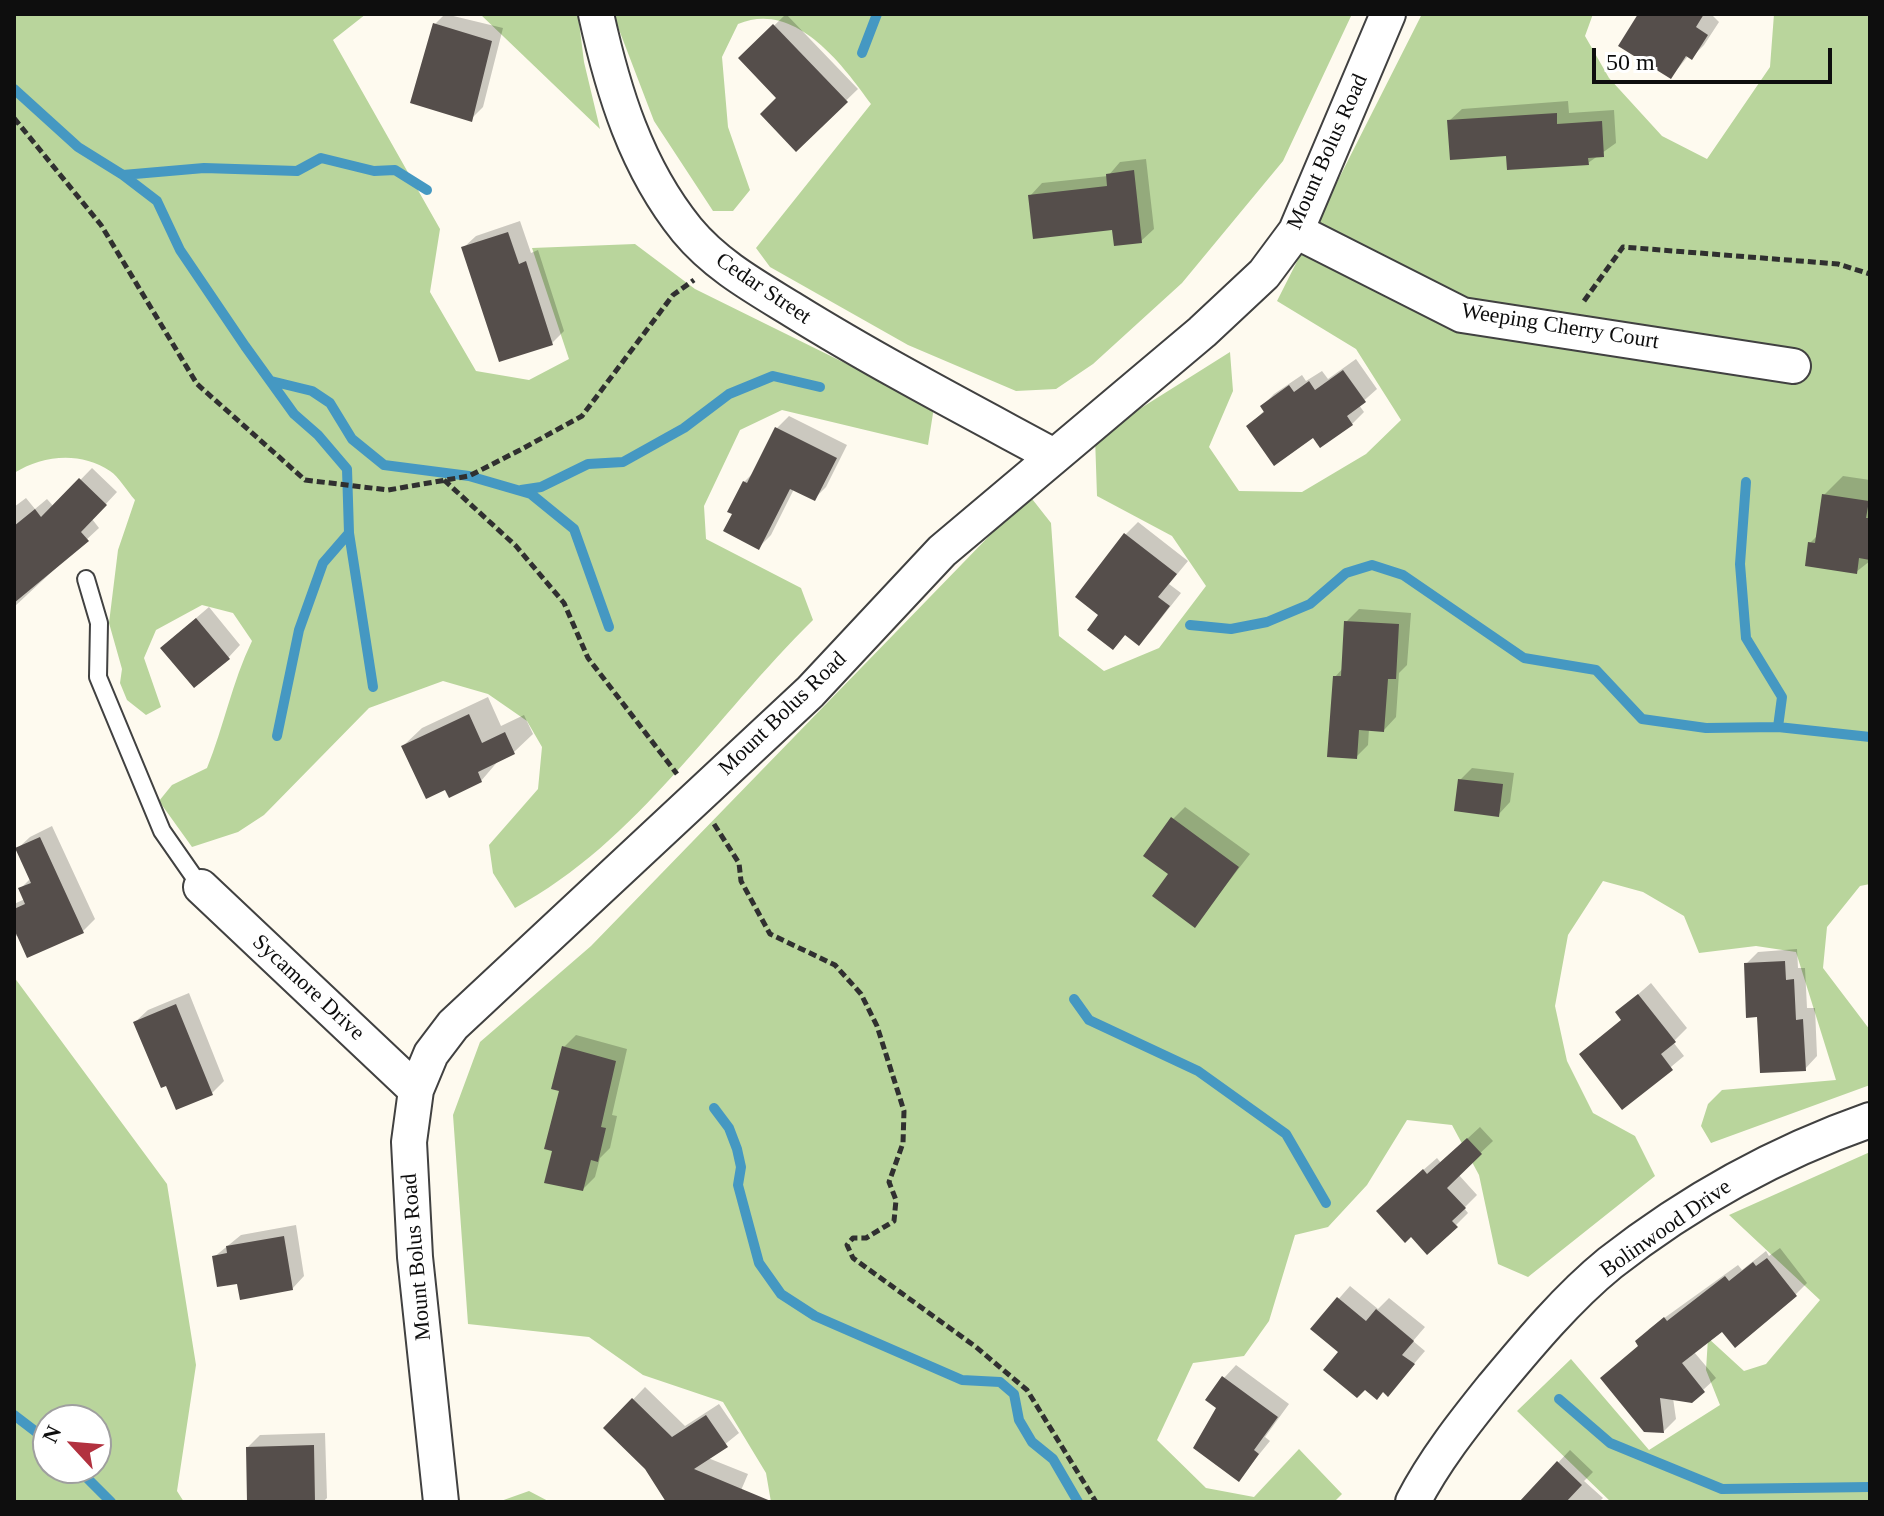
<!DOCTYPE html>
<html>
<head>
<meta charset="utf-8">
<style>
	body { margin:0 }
	#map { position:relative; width:1884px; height:1516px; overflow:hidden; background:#fefaef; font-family:Georgia,serif }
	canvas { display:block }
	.frame { position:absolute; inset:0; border:16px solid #0e0e0e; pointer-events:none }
	.north { position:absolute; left:32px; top:1404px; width:80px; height:80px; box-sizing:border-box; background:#fff; border:2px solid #9f9f9f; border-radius:50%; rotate:296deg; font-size:22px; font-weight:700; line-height:32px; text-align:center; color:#0e0e0e }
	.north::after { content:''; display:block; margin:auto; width:28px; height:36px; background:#b2313f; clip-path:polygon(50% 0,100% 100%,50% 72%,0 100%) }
	.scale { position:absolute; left:1592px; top:48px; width:240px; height:36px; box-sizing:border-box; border:4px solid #0e0e0e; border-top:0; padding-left:10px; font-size:24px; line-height:28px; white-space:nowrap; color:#0e0e0e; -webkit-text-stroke:6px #fff; paint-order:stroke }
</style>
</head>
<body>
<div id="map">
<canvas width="1884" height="1516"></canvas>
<div class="frame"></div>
<div class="north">N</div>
<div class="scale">50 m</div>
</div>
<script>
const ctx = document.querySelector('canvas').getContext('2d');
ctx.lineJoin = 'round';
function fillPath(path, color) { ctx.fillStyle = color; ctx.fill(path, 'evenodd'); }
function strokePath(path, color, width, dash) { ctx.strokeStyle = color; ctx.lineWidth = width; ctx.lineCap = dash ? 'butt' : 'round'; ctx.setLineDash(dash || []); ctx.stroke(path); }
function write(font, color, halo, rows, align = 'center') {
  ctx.font = font + ' Georgia,serif'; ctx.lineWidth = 8; ctx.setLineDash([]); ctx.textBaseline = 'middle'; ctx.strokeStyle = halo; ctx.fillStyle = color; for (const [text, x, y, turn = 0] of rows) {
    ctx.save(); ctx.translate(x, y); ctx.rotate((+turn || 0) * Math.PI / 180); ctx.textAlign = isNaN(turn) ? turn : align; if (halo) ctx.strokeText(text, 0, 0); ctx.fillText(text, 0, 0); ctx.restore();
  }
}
const forest = new Path2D(`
	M14,14H366L333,40L440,229L430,292L476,371L529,380L569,359L532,248L635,244L695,289L934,407L928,445L782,410L740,430L704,506L706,539L801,588L813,620C714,717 639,841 515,908L493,873L489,845L538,789L542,747L527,721L488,694L443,681L369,708L264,815L238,832L192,847L159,801L172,785L207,768C224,726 232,682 252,641L233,613L202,605L156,630L144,658L161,707L146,715L127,700L120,683L122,669L109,623L118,550L135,500C127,491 119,477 110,471C80,451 43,455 14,473Z
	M480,14H578L584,62L600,129Z
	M613,14H1352L1283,161L1182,283L1093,364L1056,389L1016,391L908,345L770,267L756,248L871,104C842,64 795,0 738,24L722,57L728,127L750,190L733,211H713L654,121Z
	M1422,14H1593L1585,36L1609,78L1662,136L1707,159L1770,67L1774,14H1870V884L1860,886L1827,927L1823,968L1870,1030V1085L1711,1143L1701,1126L1708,1104L1722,1090L1836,1080L1796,952L1756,946L1699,953L1684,916L1643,892L1603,881L1568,935L1555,1006L1567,1061L1593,1113L1635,1136L1655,1176L1528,1277L1498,1264L1479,1175L1452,1125L1407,1120L1367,1185L1328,1227L1295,1235L1269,1321L1244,1356L1193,1363L1157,1440L1206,1488L1254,1497L1299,1449L1342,1494L1334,1502H771L766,1473L723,1402L643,1375L589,1337L468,1324L453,1115L480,1042L591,946L1029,495L1051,523L1059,636L1104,671L1159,648L1206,586L1172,536L1097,496L1095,437L1230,352L1233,391L1209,447L1239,491L1302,492L1366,454L1401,420L1356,349L1277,301Z
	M14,977L167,1184L196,1365L177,1491L184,1502H14ZM96,1420V1468H48V1420Z
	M1870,1152V1502H1611L1517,1411L1571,1359L1649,1450L1720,1405L1706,1370L1708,1338L1744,1371L1766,1364L1820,1300L1729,1215Z
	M529,1491L550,1502H498Z`);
const shadow = new Path2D(`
	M445,14L503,28L483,107L471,119L435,24Z
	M786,14L858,89L796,149L778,98L741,58Z
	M1642,14H1711L1719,22L1704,45L1692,57L1689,55L1671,77Z
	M1568,101L1569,113L1614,110L1616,143L1588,163L1508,154L1449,121L1462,109Z
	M1146,159L1154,229L1141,241L1030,196L1042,183L1108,176L1120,162Z
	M520,221L531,253L538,250L564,331L552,343L463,248L476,236Z
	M1356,359L1377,389L1359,405L1364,412L1352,424L1314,436L1248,426L1265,410L1262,406L1274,394L1302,375L1306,381L1322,371L1328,379Z
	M789,416L847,445L826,487L814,499L794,489L771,535L759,547L734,513L744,482L755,471L777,428Z
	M92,468L117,492L92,519L99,528L14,607V507L26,498L35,509L47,499L54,507Z
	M1843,476L1870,480V561L1856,572L1810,543L1818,535L1824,495Z
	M1138,522L1188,561L1169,584L1181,593L1151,631L1139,643L1126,634L1113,648L1101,615L1126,534Z
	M209,607L240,645L228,658L175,636Z
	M1359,609L1411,613L1407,665L1399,673L1396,717L1384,730L1369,729L1368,745L1356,757L1335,677L1343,668L1346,622Z
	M488,697L501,726L524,715L533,734L514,752L499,760L481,781L403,746L422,728Z
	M1472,768L1514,773L1510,802L1498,815L1460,780Z
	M1185,807L1250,854L1195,925L1171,873L1173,819Z
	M52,826L95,919L83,931L14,936V904L25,899L20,889L31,878L17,849L30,837Z
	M1797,949L1798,968H1805L1807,1008H1815L1817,1056L1805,1069L1759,1015L1746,964L1758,952Z
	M1651,983L1687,1028L1673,1042L1684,1056L1623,1107L1581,1054L1623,1019L1618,1012Z
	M189,993L224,1081L212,1093L135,1022L148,1010Z
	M576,1035L627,1049L612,1115L617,1116L610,1148L600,1158L595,1177L583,1189L554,1150L564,1047Z
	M1480,1127L1493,1141L1458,1174L1477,1195L1464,1208L1468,1213L1456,1225L1390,1199L1437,1158L1441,1163Z
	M296,1225L304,1276L292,1289L238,1282L214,1257L241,1235Z
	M1780,1248L1807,1283L1795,1295L1722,1330L1694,1352L1716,1378L1691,1401L1673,1398L1676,1419L1664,1431L1640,1345L1649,1329L1738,1265L1742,1270L1766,1251L1769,1256Z
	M1350,1286L1378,1309L1389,1298L1425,1327L1413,1341L1425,1351L1388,1394L1313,1328Z
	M1236,1365L1289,1404L1265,1437L1270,1441L1239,1479L1219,1407L1224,1378Z
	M645,1387L685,1426L719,1404L739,1433L708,1458L748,1474L736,1502H669L646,1468L606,1428Z
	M325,1433L327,1498L323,1502H249L248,1447L260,1435Z
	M1570,1450L1593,1472L1584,1481L1603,1498L1599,1502H1521Z`);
const stream = new Path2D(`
	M862,53L877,14
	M14,89L78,147L123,175L157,201L180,250L245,346L294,414L318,435L347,469L349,533L323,563L299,630L277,736
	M123,175L204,168L297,171L321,158L374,171L395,170L427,190
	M271,381L312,391L330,403L352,439L384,465L469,476L531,494L574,529L609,627
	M1746,482L1740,564L1746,638L1782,697L1778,727
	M521,490L541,487L588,464L623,462L684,428L729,394L773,376L820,387
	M349,533L373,687
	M1190,625L1231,629L1267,622L1310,604L1346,573L1372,565L1403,575L1524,658L1596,670L1642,719L1706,728L1778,727L1870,737
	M1074,999L1089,1020L1198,1071L1286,1134L1326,1203
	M714,1108L729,1128L737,1149L741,1167L738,1185L759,1263L781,1294L815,1316L962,1380L1000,1382L1014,1394L1019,1420L1032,1442L1053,1459L1078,1502
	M1559,1399L1610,1443L1722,1489L1870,1487
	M14,1415L48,1441
	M77,1468L111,1502`);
const building = new Path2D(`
	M1638,14H1704L1696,27L1708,35L1692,60L1686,56L1671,79L1618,46Z
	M433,23L492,41L472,122L410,103Z
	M773,24L848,102L796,152L760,114L776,98L738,58Z
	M1557,113V124L1602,121L1604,157L1588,158L1589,165L1507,170L1506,156L1450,160L1447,120Z
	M1134,170L1142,243L1114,246L1112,230L1033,239L1028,195L1107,186L1106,174Z
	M508,232L519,264L526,261L553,345L499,362L461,247Z
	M1343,370L1366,402L1347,416L1353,425L1320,448L1313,438L1274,466L1246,426L1264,412L1260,406L1289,385L1294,392L1309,381L1315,390Z
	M775,427L837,458L815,501L790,489L759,550L723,531L732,514L727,512L743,481L747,483Z
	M79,478L107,505L81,532L89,541L14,603V526L35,509L41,517Z
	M1822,494L1869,501L1866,518H1870V560L1859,558L1857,574L1805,566L1808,542L1815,543Z
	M1124,533L1177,574L1158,597L1170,606L1139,646L1125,635L1113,650L1087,630L1098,615L1075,597Z
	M196,618L230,659L194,688L160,648Z
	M1344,621L1399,624L1396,679H1388L1384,732L1359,730L1357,759L1327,757L1333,676H1341Z
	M469,714L482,743L505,732L515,754L478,772L482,782L449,798L445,790L426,799L401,746Z
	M1458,779L1503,784L1499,817L1454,811Z
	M1171,817L1239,867L1195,928L1152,896L1168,874L1143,856Z
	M40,837L84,933L27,958L14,929V909L25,904L18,888L31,883L15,848Z
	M1785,961L1786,980L1794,979L1796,1020L1803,1019L1806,1071L1760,1073L1757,1017L1746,1018L1744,963Z
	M1638,994L1676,1042L1661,1054L1673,1070L1622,1110L1579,1054L1621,1020L1615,1012Z
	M176,1004L213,1095L176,1110L166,1086L161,1088L133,1022Z
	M562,1046L616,1061L601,1127L606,1128L598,1162L591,1160L583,1191L544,1183L552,1151L544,1149L559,1091L551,1089Z
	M1467,1138L1482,1154L1447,1188L1466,1208L1452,1221L1458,1227L1427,1255L1411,1237L1405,1243L1376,1211L1423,1169L1427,1174Z
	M284,1236L293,1290L240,1300L237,1284L217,1287L212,1256L227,1253L226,1246Z
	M1767,1258L1797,1296L1735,1348L1722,1332L1682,1363L1705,1392L1692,1403L1660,1398L1664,1433L1644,1432L1600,1378L1638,1346L1635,1341L1664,1317L1667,1321L1725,1276L1729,1281L1753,1262L1756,1266Z
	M1337,1297L1366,1321L1376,1309L1414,1341L1402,1355L1415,1364L1388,1397L1383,1392L1377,1400L1365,1390L1357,1398L1323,1370L1338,1352L1310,1329Z
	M1222,1376L1278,1417L1254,1450L1259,1454L1239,1482L1193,1448L1216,1408L1205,1400Z
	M632,1398L672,1437L706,1415L728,1447L694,1469L773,1502H666L645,1469L603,1428Z
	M314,1445L315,1502H247L246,1447Z
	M1557,1461L1582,1485L1566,1502H1519Z`);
const path = new Path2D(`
	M14,118L101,225L197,384L305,480L388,490L469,476L520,450L582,416L673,295L694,280
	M1584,301L1623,247L1838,264L1870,274
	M444,480L516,546L564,603L588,658L677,774
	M714,824L739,863L741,881L770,934L835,965L861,994L877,1026L904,1111L903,1143L889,1182L896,1200L894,1221L866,1238H853L847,1245L853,1258L976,1347L1027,1390L1096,1502`);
const lane = new Path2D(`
	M86,579L99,623L98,677L162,831L201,887`);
const street = new Path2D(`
	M596,14C613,91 636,167 687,230C716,265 754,286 793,310C877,362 965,408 1052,455
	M1296,231L1462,315L1793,366
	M201,887L416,1090
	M441,1502L415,1257L409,1142L416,1090L431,1054L453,1025L810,692L942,551L1202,332L1264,274L1296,231L1388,14
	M1413,1502C1434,1461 1464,1423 1493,1387C1528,1345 1567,1298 1610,1263C1688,1202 1776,1153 1870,1120`);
const streetNames = [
	["Mount Bolus Road",1328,152,-66],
	["Cedar Street",763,289,34],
	["Weeping Cherry Court",1560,327,9],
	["Mount Bolus Road",783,714,-44],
	["Sycamore Drive",308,988,43],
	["Bolinwood Drive",1666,1229,-35],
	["Mount Bolus Road",417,1257,-95]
];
fillPath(forest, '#b9d59c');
fillPath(shadow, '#0003');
strokePath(stream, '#4598c2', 10);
fillPath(building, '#554e4b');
strokePath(lane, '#414141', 20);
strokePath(street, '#414141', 38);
strokePath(path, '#303030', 5, [8, 4]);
strokePath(lane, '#fff', 16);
strokePath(street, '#fff', 34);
write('22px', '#0e0e0e', '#fff', streetNames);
</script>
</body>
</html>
